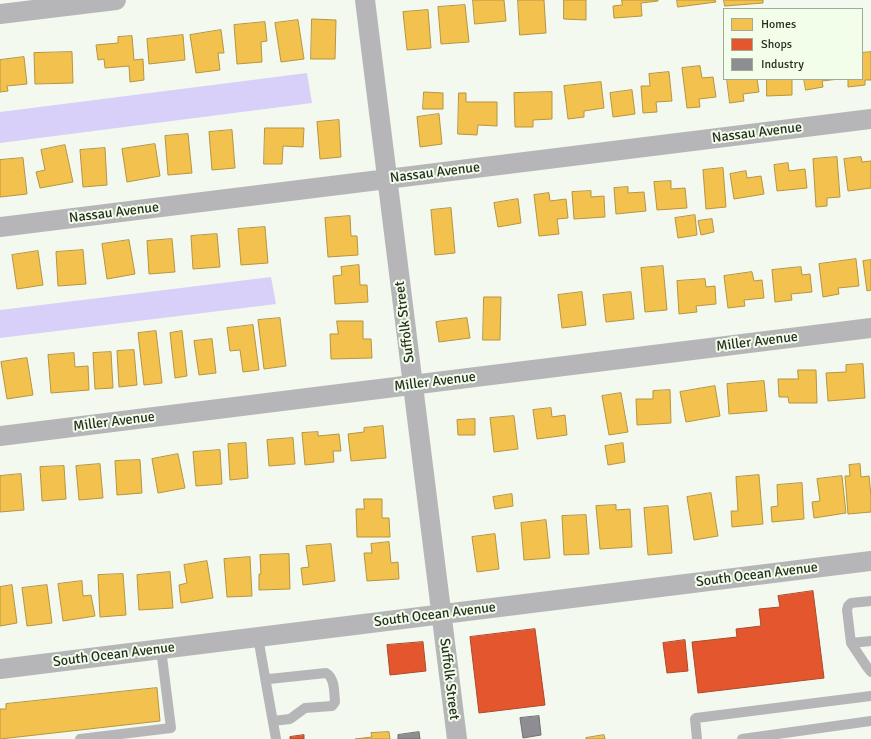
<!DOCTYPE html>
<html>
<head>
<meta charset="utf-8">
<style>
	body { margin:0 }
	#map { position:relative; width:871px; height:739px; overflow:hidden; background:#f3f9ee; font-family:Signika,sans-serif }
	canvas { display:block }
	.legend { position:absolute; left:723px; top:8px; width:140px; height:72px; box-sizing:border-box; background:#f2fee9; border:1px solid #a1aa9a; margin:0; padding:5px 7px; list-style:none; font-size:12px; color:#272d23 }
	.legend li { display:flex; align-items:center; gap:8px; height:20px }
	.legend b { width:20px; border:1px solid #a1aa9a }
</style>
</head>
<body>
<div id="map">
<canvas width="871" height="739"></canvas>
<ul class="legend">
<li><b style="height:11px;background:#f2c14e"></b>Homes</li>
<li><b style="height:11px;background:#e4572e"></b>Shops</li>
<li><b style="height:11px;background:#8d8d92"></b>Industry</li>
</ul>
</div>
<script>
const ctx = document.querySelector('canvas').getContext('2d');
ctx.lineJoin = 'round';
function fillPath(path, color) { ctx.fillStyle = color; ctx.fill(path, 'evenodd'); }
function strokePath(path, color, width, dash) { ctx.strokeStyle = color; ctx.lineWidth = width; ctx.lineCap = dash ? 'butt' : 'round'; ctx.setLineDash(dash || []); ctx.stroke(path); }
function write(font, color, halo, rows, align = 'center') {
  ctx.font = font + ' Signika,sans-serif'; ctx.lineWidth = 4; ctx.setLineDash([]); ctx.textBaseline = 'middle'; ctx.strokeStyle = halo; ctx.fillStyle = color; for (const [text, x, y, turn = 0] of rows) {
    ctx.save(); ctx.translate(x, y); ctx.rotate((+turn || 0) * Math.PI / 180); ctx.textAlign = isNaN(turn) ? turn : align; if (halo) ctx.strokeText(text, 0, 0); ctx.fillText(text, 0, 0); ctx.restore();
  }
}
const water = new Path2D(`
	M307,73L312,103L0,143V112Z
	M271,277L276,304L0,338V310Z`);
const homes = new Path2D(`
	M473,0H504L506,21L475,24Z
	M518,0H544L546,33L520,35Z
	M564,0H586V20L564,19Z
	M622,0H658V1L641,3L642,16L614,18L613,6L622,5Z
	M677,0H715L716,2L678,7Z
	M724,0H763V3L725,6Z
	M465,5L469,42L441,44L438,7Z
	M428,10L431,48L407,50L403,12Z
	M312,19L336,20L335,59H311Z
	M298,20L304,59L281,62L275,23Z
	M265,22L267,41L261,42L262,62L237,64L234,25Z
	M221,30L224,53H218L220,70L196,73L190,35Z
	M183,35L185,60L149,64L147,39Z
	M132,36L134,60L143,59L144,80L130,82L129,66L105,68L104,59L98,60L96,45L118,43V37Z
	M72,52L73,83L35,84L34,53Z
	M871,52V80H865V85L848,87V79H862V53Z
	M24,57L27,84L7,86L8,91L0,92V60Z
	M700,66L702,78L713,77L716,97L699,99L700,107L687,108L682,68Z
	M669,72L672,101L656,102L657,112L643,113L641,86H650L649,74Z
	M727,79H757L759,92L743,94L744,101L730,103Z
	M767,79H792V95L767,96Z
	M804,79H839L822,81L823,87L806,90Z
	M601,82L604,108L584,111V117L568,119L564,86Z
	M632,90L635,114L613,117L610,93Z
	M424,92L443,93V109H423Z
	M552,92V119L533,120V127H515L514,93Z
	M459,93H466V102H497V126L478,125L477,135L458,134Z
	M439,114L442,144L420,147L417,117Z
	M339,120L341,157L320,159L317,122Z
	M265,128H304L303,147L283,146L282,164H264Z
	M232,130L235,168L212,170L209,132Z
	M188,134L192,173L168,175L165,136Z
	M155,144L160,176L127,182L122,149Z
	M65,145L73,182L40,188L36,172L45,170L41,150Z
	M105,148L107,185L83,187L80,150Z
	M837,157L840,197L827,198V206L816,207L813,159Z
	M861,157L862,162L871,161V188L848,191L844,159Z
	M23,158L27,194L0,197V160Z
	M788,163L789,171L805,169L807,188L777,191L774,165Z
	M723,168L726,207L706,209L703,170Z
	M746,171L747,178L761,176L764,194L734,199L730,174Z
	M671,181V189L685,188L687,208L657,210L654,182Z
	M628,187V193L644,192L646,211L616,214L614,188Z
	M591,191V197L604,196L605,217L574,219L572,192Z
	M549,193L550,201L566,199L568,218L557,219L559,234L539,236L534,195Z
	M518,199L521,223L498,227L494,203Z
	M451,208L455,253L435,255L431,210Z
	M695,215L697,235L678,238L675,218Z
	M350,216L351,236H357L358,255L328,257L325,218Z
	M712,219L714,232L701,235L698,221Z
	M265,227L268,263L241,265L238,229Z
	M217,234L220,267L193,269L191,236Z
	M172,239L175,272L149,274L147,241Z
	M129,240L135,274L107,279L102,244Z
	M83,250L86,284L58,286L56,252Z
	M38,251L43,285L17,289L12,255Z
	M856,259L859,286L838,288L839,294L823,297L819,264Z
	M871,260V290L867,291L863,261Z
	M359,265L360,285H367L368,302L335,304L333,276L342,275L341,267Z
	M663,266L667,310L645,312L641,268Z
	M801,267L802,275L810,274L812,292L791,294L792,300L775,302L772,270Z
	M752,272L754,281L762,280L764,298L744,300L745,306L728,308L724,276Z
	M705,279L706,287L715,286L716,304L696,306L697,312L679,314L677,281Z
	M582,292L586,325L562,328L558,295Z
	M631,292L634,319L606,322L603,295Z
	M484,297H501L500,340H483Z
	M280,318L286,366L264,369L258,320Z
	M467,318L470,338L439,342L436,322Z
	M337,321H363V339H371L372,358L331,359L330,334H338Z
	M253,325L259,370L243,372L240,350L230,351L227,328Z
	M156,331L162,383L144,385L138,333Z
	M182,331L187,376L175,378L170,333Z
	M212,339L216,373L199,375L194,341Z
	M134,350L137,385L119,387L117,351Z
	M111,352L113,388L95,389L93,353Z
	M74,353L75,367L88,366L89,390L51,393L48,355Z
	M27,358L33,395L7,399L1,362Z
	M863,364L865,398L828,401L826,373L846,372V365Z
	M798,370H816L817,403H789L788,397H779L778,379H798Z
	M764,381L767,411L729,414L727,384Z
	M715,386L720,416L686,422L680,392Z
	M670,390L671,423L637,425L636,399H653V391Z
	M621,393L628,432L609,435L602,396Z
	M551,408L552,417L565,415L567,435L537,439L533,410Z
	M514,416L518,449L494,452L490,418Z
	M475,419V435H458L457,420Z
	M383,426L386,458L351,461L348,434L364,432V428Z
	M318,432V436L339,434L341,451H333L334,462L305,465L302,433Z
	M293,438L295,464L269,466L267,440Z
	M246,443L248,478L230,480L228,444Z
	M623,443L625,462L608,465L605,446Z
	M220,450L222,484L196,486L193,452Z
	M178,454L185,488L158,493L152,459Z
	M140,460L142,493L117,495L115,461Z
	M100,464L103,498L79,500L76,466Z
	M860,464L861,477L869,476L871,496V512L848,514L845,476H850L849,465Z
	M64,466L66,499L42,501L40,467Z
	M21,474L24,510L0,512V476Z
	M759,475L763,524L732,527L731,511H738L736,477Z
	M842,476L846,513L814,518L812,502L820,501L817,479Z
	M802,483L804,519L772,522L771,507L778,506L777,485Z
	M711,493L718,536L694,540L687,497Z
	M512,494L513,506L495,509L493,497Z
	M364,499H382V518H389L390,537H357L356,509H364Z
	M616,505V510L630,509L632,547L600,549L596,506Z
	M668,506L672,553L648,555L644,508Z
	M586,515L589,554L564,555L562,516Z
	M546,520L550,558L524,560L521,523Z
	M495,534L499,569L477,572L472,537Z
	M389,542L391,563L398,562L399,579L367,581L364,553H372L371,544Z
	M331,544L335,581L303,585L301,568L309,567L306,546Z
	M289,554L290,589L259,590V574H261L260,555Z
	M250,557L252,596L227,597L224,559Z
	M207,561L213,598L181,603L179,585L187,583L184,565Z
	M170,572L173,608L139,610L137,575Z
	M123,574L126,615L100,617L98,575Z
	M82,581L83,596L91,595L95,616L63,621L58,584Z
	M12,585L17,623L0,626V587Z
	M47,585L52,623L27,626L22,588Z
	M157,688L160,721L0,739V709H6V704Z
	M389,732L390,739H355L372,737L371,733Z
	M604,735L605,739H586V738Z`);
const shops = new Path2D(`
	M813,591L824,678L698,693L692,642L737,637L736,629L761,626L759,609L780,607L778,596Z
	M535,629L545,705L479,713L470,637Z
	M685,640L688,671L667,673L663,643Z
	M423,642L426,671L390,675L387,645Z
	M304,735V739H290V737Z`);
const industry = new Path2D(`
	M539,716L541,735L523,738L520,718Z
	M419,732L420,739H398V735Z`);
const lane = new Path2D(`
	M871,601L851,603L848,606L847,610L851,643L871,641
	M258,637L266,683
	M851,643L867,667L871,672
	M273,721L290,719L305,708L332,706L335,702C334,692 335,678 326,673L269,679L266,683L276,739
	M80,739L171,728L161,649
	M697,739L695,719L696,718L871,696
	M742,739L871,721`);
const street = new Path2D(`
	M365,0L457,739
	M0,14L116,0
	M0,227L871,119
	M0,436L871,328
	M0,669L871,561`);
const streetNames = [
	["Nassau Avenue",757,133,-7],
	["Nassau Avenue",435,173,-7],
	["Nassau Avenue",114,213,-7],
	["Suffolk Street",405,322,-97],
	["Miller Avenue",757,342,-7],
	["Miller Avenue",435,382,-7],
	["Miller Avenue",114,422,-7],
	["South Ocean Avenue",757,575,-7],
	["South Ocean Avenue",435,615,-7],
	["South Ocean Avenue",114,655,-7],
	["Suffolk Street",449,679,83]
];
fillPath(water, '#d8d0f8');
fillPath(homes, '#f2c14e');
strokePath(homes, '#b59541', 1);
fillPath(shops, '#e4572e');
strokePath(shops, '#ab4a2b', 1);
fillPath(industry, '#8d8d92');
strokePath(industry, '#6e7071', 1);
strokePath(lane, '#b6b6b8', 10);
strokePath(street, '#b6b6b8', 20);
write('14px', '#272d23', '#f2fee9', streetNames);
</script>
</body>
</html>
